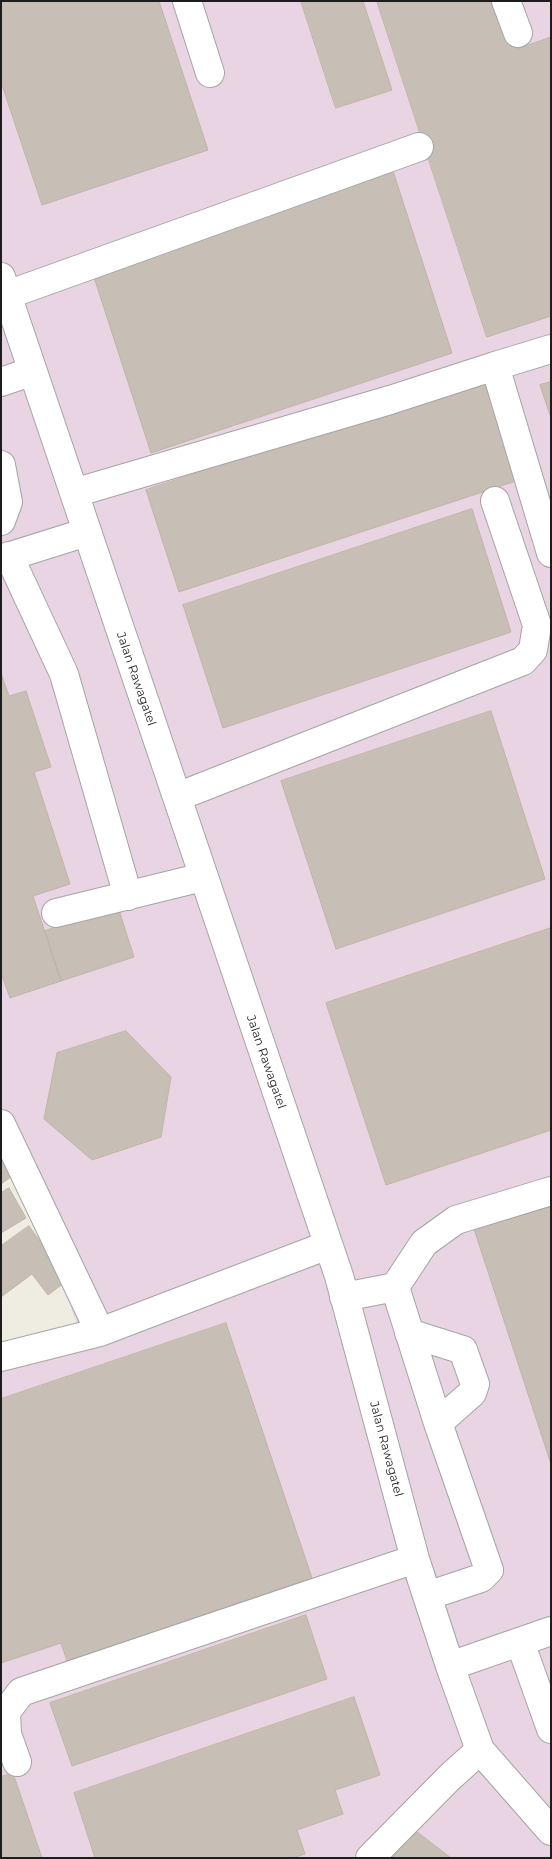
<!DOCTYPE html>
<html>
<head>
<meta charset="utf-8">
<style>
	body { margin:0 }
	#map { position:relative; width:552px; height:1859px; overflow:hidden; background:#efece2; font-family:Montserrat,sans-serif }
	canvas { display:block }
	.frame { position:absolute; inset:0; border:2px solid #1d1d1d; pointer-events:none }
</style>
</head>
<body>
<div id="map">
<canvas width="552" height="1859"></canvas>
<div class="frame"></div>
</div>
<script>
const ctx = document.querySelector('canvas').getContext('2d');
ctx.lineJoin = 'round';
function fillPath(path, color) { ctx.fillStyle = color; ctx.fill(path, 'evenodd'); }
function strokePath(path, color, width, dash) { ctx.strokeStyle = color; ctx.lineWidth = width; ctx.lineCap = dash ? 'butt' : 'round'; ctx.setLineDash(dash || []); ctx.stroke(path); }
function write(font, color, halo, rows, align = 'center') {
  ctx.font = font + ' Montserrat,sans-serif'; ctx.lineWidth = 4; ctx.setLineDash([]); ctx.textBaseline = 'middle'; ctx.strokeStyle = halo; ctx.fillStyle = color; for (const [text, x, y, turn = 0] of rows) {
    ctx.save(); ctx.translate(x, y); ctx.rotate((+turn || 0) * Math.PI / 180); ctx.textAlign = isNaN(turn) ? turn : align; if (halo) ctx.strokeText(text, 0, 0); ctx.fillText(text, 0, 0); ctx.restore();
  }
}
const industrial = new Path2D(`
	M1,1H551V1858H1V1363L82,1338L1,1113Z`);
const building = new Path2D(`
	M1,1H159L208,150L42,205L1,82Z
	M301,1H363L392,90L336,108Z
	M377,1H501L517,49L551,37V316L487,337Z
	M392,168L452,353L151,453L91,268Z
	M486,378L519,480L179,592L146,490Z
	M551,382V418L540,385Z
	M472,509L511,632L223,728L183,605Z
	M1,673L9,696L26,691L51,767L34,772L70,884L33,896L61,981L10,998L1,973Z
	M491,711L545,879L336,949L281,781Z
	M118,907L134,957L61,981L45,931Z
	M551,928V1130L386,1185L326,1003Z
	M126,1031L171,1077L161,1137L92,1160L44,1119L57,1053Z
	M1,1155L15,1174L1,1184Z
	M9,1188L26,1218L1,1233V1193Z
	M551,1204V1464L474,1229Z
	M29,1226L68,1280L48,1295L32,1274L1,1297V1246Z
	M226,1323L312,1578L67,1661L61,1643L1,1663V1399Z
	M306,1615L327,1679L72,1766L50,1703Z
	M354,1697L380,1775L335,1790L343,1814L297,1830L305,1854L293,1858H95L74,1793Z
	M13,1773L42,1858H1V1777Z
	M408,1825L451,1858H383Z`);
const minor = new Path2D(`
	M187,1L210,73
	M506,1L518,33
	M1,277L339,1276L415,1559L450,1666L480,1750L551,1831
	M7,295L419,147
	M551,349L495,366L551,553
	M1,382L33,371
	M1,465L8,502L1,521
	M74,493L390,400L495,366
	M9,556L64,674L128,896
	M1,559L87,532
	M177,797L523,661L533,650L537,625L495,501
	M56,913L203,877
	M1,1124L100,1332
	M395,1287L424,1243L456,1220L551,1191
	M344,1297L395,1287L438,1423L489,1570L481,1578L427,1596
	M409,1333L463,1350L475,1384L472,1393L438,1423
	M1,1357L100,1332L328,1245
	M520,1642L551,1729
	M450,1666L551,1631
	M17,1762L7,1734L6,1712L21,1692L415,1559
	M370,1858L450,1777L480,1750`);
const streetNames = [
	["Jalan Rawagatel",136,679,71],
	["Jalan Rawagatel",266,1062,71],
	["Jalan Rawagatel",386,1449,75]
];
fillPath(industrial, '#e9d4e3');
fillPath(building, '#c7bfb5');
strokePath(building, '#c2b4a4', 1);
strokePath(minor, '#a4a4a4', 30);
strokePath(minor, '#fff', 28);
write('12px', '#1d1d1d', '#fff', streetNames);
</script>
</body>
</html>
